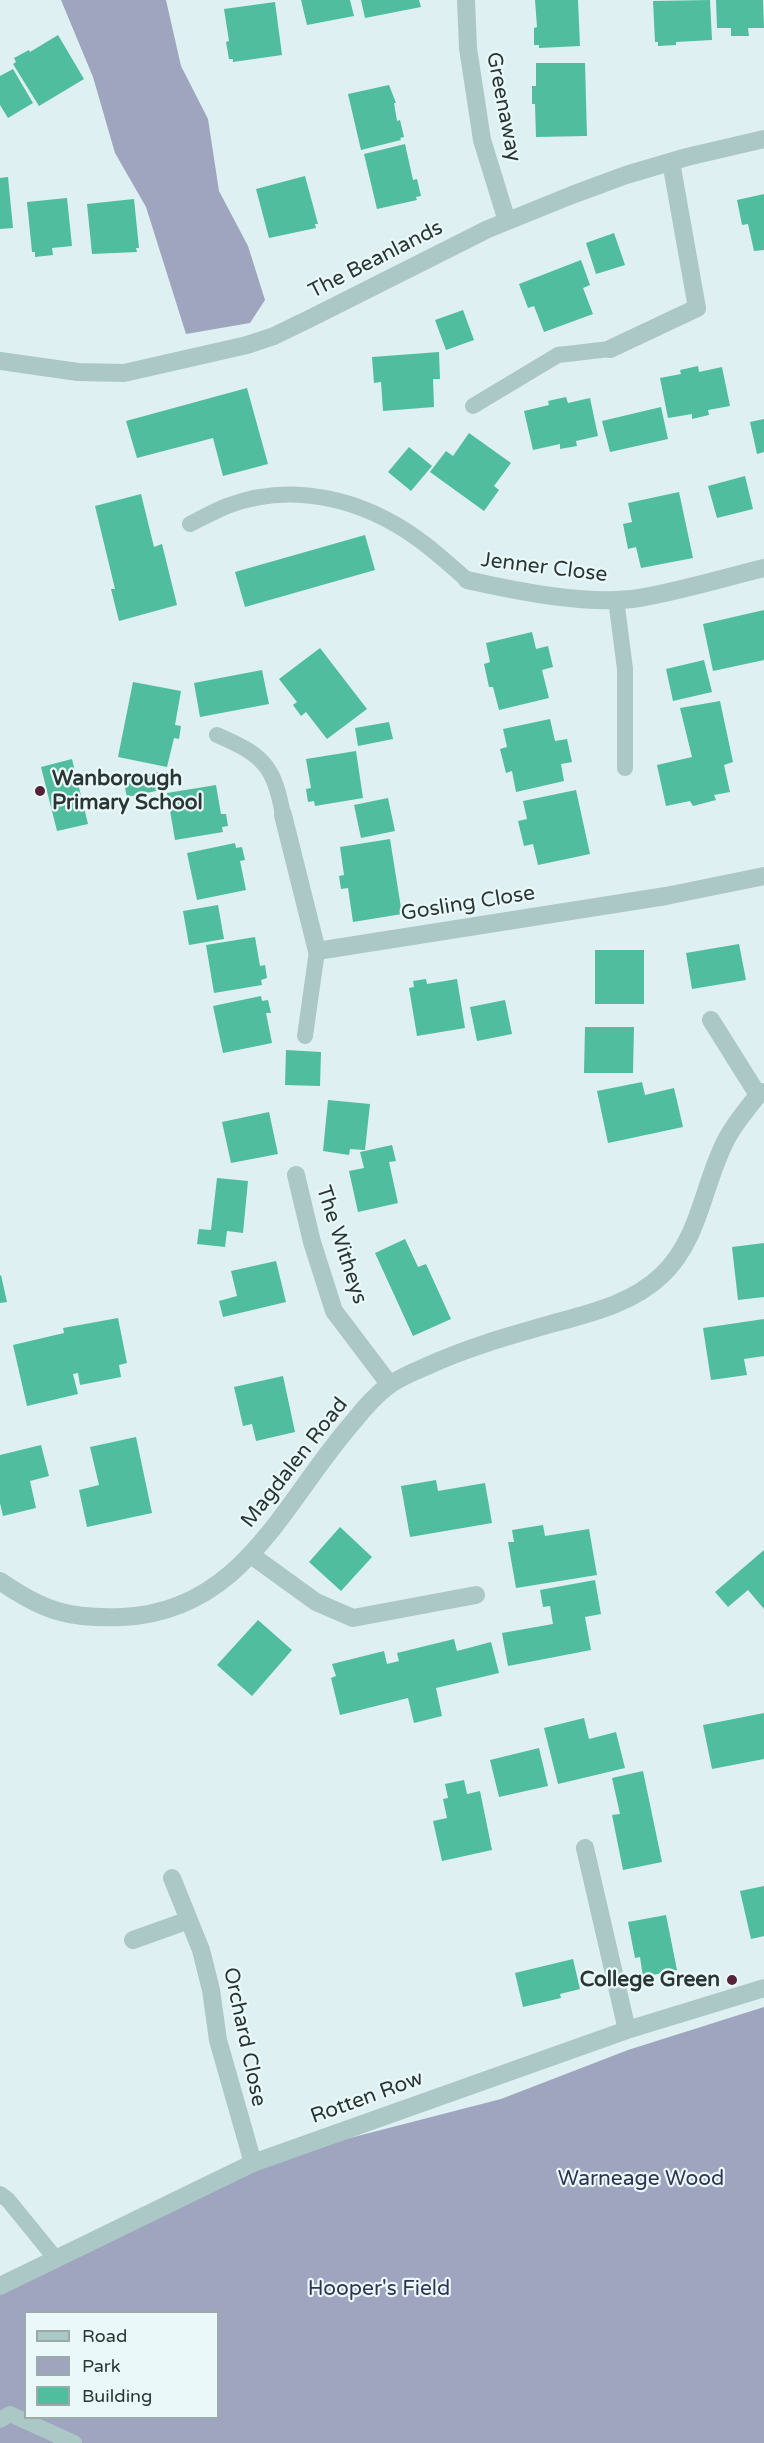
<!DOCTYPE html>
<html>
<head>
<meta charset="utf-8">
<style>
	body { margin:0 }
	#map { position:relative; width:764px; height:2443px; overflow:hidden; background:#def0f1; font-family:"Varela Round",sans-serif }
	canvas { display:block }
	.legend { position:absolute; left:24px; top:2311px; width:195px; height:108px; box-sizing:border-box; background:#eaf8f9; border:2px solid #9daaaa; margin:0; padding:8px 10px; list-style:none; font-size:18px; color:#293634 }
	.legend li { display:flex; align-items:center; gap:12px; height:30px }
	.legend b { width:30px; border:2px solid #9daaaa }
</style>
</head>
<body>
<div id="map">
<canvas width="764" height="2443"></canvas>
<ul class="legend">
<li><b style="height:8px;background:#abc8c6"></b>Road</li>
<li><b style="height:16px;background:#9fa5bf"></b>Park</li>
<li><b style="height:16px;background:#50bd9f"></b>Building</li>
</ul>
</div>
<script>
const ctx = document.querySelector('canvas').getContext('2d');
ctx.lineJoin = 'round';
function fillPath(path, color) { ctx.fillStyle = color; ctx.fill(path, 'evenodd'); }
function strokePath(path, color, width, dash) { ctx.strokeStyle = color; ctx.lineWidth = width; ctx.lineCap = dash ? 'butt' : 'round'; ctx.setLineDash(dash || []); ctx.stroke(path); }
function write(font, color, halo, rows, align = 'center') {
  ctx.font = font + ' "Varela Round",sans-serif'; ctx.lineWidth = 4.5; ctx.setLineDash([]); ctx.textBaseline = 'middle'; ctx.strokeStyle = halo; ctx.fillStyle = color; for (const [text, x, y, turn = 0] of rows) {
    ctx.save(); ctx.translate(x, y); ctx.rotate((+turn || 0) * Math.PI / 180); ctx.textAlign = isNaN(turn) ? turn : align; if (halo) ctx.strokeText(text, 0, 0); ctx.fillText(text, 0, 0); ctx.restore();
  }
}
const green = new Path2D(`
	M61,0H166L181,66L208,119L219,191L248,246L265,300L250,323L186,334L146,207L115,153L93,77Z
	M764,2007V2443H0V2286L253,2163L501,2099L628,2050ZM26,2312H218V2418H26Z`);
const building = new Path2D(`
	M301,0H350L354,16L307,25Z
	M361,0H419L421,7L365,18Z
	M535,0H578L580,46L539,48V45H534V28L537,27Z
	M710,0L712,40L676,42V45L658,46V42H655L653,1Z
	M716,0H763L764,28H748L749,36H731V28H717Z
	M275,2L282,55L233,62V59H229L226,42L229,41L224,9Z
	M58,35L84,79L39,106L13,64L16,62L14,58L29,50L30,52Z
	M536,63H585L587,136L536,137L535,104H532V86H536Z
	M13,69L33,103L8,118L0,105V76Z
	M389,85L396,103H394L397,121L400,120L404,137L400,138L401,140L361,150L348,94Z
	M405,144L413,180L417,179L421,196L416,197L417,200L377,209L364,154Z
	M305,176L318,224H315L316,228L269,238L256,189Z
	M8,177L13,228L0,229V178Z
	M764,194V250L754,251L748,224L742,225L737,200Z
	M67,198L72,246L52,248L53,255L35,257V252H32L27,202Z
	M134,199L139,248H136L137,252L92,254L87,204Z
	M614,233L625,265L596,274L586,243Z
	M581,260L590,285L583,288L593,314L544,332L534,306L528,308L519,284Z
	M463,310L474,340L446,350L435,320Z
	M439,352L440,379H433L434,407L383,411L381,382L374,383L372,357Z
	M698,366L699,372L722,367L730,406L708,410L709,415L692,419V414L668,418L660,378L681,374L680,370Z
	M247,388L268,464L223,476L213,438L137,458L126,421Z
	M566,397L568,403L590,398L598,436L576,441L577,446L560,449V444L533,450L524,411L549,405L548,401Z
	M661,407L668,439L610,452L602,421Z
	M764,419V452L757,454L750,422Z
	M469,433L511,463L494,486L499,490L484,511L430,472L446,451L453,456Z
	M409,447L432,466L411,491L388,472Z
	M745,476L753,509L717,518L708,486Z
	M679,492L693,558L641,568L636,547L628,549L623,524L632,522L628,503Z
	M141,494L154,547L162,544L177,605L119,621L111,589H115L95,506Z
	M365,535L375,570L245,607L235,572Z
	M764,610V660L713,671L703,624Z
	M532,632L536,649L548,646L553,667L542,670L549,698L499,710L493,687H489L484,664L490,662L486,643Z
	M320,648L367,709L327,739L306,712L301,716L293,705L297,702L279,679Z
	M704,660L712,692L673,701L666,669Z
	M262,670L269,704L200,717L194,683Z
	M133,682L181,691L175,725L181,726L179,739L174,738L167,767L118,757Z
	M720,701L733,762L724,765L730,792L714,795L716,800L693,806L690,801L666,806L657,765L692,757L680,708Z
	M550,719L555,741L567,739L572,762L561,764L564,781L516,792L512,771L506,773L500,749L507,747L503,729Z
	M389,722L393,739L358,746L355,728Z
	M356,751L363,798L315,806L314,801L308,802L306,789L311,788L306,759Z
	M72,759L88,824L57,831L41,767Z
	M158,772L161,790L127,797L123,779Z
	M216,785L221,814H226L228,826L222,827L223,832L175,840L167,793Z
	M576,790L590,854L538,865L533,844L524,846L518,821L527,819L523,801Z
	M388,798L395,831L361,838L354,805Z
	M390,839L402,914L353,922L348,888L341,889L339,876L344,875L340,847Z
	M235,843L236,848L242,847L245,860L240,861L246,890L197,900L187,853Z
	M218,905L224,939L189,945L183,911Z
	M255,937L260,966L265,965L267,978L261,980L262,985L214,993L206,945Z
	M739,944L746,980L692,989L686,953Z
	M595,950H644V1004H595Z
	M426,979L427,984L457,979L465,1028L417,1036L409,988L414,987L413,981Z
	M261,996L262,1001L268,1000L271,1013H266L272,1043L223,1053L213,1006Z
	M505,1000L512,1034L477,1041L470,1007Z
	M585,1027H634L633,1073H584Z
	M286,1050L321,1052L320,1086L285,1085Z
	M642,1082L645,1095L674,1088L683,1127L608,1143L597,1091Z
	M328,1100L370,1104L365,1150L350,1149L349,1155L323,1151Z
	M269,1112L278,1154L231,1163L222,1122Z
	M392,1145L396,1161L389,1162L398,1203L358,1212L349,1171L364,1168L360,1152Z
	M217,1178L248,1181L243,1233L227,1231L225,1247L197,1244L199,1229L211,1230Z
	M405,1239L418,1267L426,1264L451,1319L413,1336L375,1253Z
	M764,1243V1297L738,1300L732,1247Z
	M276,1261L286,1302L223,1317L219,1301L237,1296L231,1271Z
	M1,1275L7,1302L0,1303V1276Z
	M118,1318L127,1363L119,1365L121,1377L80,1385L78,1373L73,1374L78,1394L27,1406L13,1345L64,1333L63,1328Z
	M764,1319V1356L744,1359L747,1375L711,1380L703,1328Z
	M283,1376L295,1432L256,1441L252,1424L243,1426L234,1387Z
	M136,1437L152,1513L87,1527L79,1490L99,1485L90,1447Z
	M41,1445L49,1476L30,1481L36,1508L3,1516L0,1503V1455Z
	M436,1480L438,1491L485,1483L492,1523L410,1537L401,1486Z
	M543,1525L545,1536L589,1529L597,1575L516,1588L508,1542H514L512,1530Z
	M340,1527L372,1557L341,1591L309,1562Z
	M764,1550V1609L748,1590L728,1607L715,1592Z
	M595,1580L601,1614L585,1617L591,1650L508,1666L502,1633L553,1624L550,1606L543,1607L540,1590Z
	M258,1620L292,1650L252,1696L217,1665Z
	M454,1639L457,1651L491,1642L499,1673L436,1688L442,1716L414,1723L408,1698L340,1715L331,1678L336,1676L332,1664L384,1651L387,1664L399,1661L397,1653Z
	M764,1713V1759L712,1769L703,1725Z
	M584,1718L589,1739L616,1732L625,1768L558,1784L544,1728Z
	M539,1748L548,1786L499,1797L490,1760Z
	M643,1771L662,1862L623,1870L612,1815L620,1814L612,1778Z
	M464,1780L467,1794L480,1791L492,1850L442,1861L433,1821L447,1818L443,1799L448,1798L445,1784Z
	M764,1886V1936L751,1939L740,1891Z
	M666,1915L677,1970L643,1977L640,1957L635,1958L628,1922Z
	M573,1959L580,1989L560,1994L561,1998L523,2007L515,1973Z`);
const lane = new Path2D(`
	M473,406L558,355L610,349
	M190,524C202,518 215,511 227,506C292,481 363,499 418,539C435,551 451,566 467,580
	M616,599L625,669V768
	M217,735C263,755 274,765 283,815
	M305,1036L317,951
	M0,2194L8,2200L56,2259
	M0,2420L10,2414L74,2443`);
const street = new Path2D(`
	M466,0L468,48L482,140L507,221
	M610,349L697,308L671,162
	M0,361L78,372L124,373L247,345L274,336L311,318L488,229L572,195L626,175L687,157L764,139
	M467,580C516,591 589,606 639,598C681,591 723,578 764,568
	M283,815L317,951L666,896L764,876
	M711,1020L758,1095
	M296,1175L312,1242L334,1311L390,1385
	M251,1555L316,1602L353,1618L476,1595
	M0,1581C43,1611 69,1619 122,1617C244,1612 284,1500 354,1421C364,1408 376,1395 389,1385C400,1378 413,1372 425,1367C468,1347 512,1335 558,1322C595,1312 634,1302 662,1275C700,1239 703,1184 726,1140C734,1124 747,1109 758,1095L764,1092
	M585,1848L627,2030
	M172,1878L201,1950L211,1990L218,2040L253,2163
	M133,1940L189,1920
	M0,2286L253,2163L627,2030L764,1988`);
const markers = [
	[40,791,6,"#552239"],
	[732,1980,6,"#552239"]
];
const streetNames = [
	["Greenaway",503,107,79],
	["The Beanlands",376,260,-27],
	["Jenner Close",544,568,7],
	["Gosling Close",468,904,-9],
	["The Witheys",341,1245,72],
	["Magdalen Road",295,1463,-52],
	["Orchard Close",244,2037,78],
	["Rotten Row",367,2098,-20]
];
const poiNames = [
	["Wanborough",52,779],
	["Primary School",52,803],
	["College Green",720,1980,"right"]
];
const parkNames = [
	["Warneage Wood",641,2179],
	["Hooper's Field",379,2289]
];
fillPath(green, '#9fa5bf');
fillPath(building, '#50bd9f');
strokePath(lane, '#abc8c6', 16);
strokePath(street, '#abc8c6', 18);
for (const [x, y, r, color] of markers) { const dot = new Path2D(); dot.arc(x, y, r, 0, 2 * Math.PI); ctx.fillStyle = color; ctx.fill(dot); strokePath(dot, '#eaf8f9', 2); }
write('21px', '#293634', '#eaf8f9', streetNames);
write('bold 21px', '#293634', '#eaf8f9', poiNames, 'left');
write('21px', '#2f3453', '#eaf8f9', parkNames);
</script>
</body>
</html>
